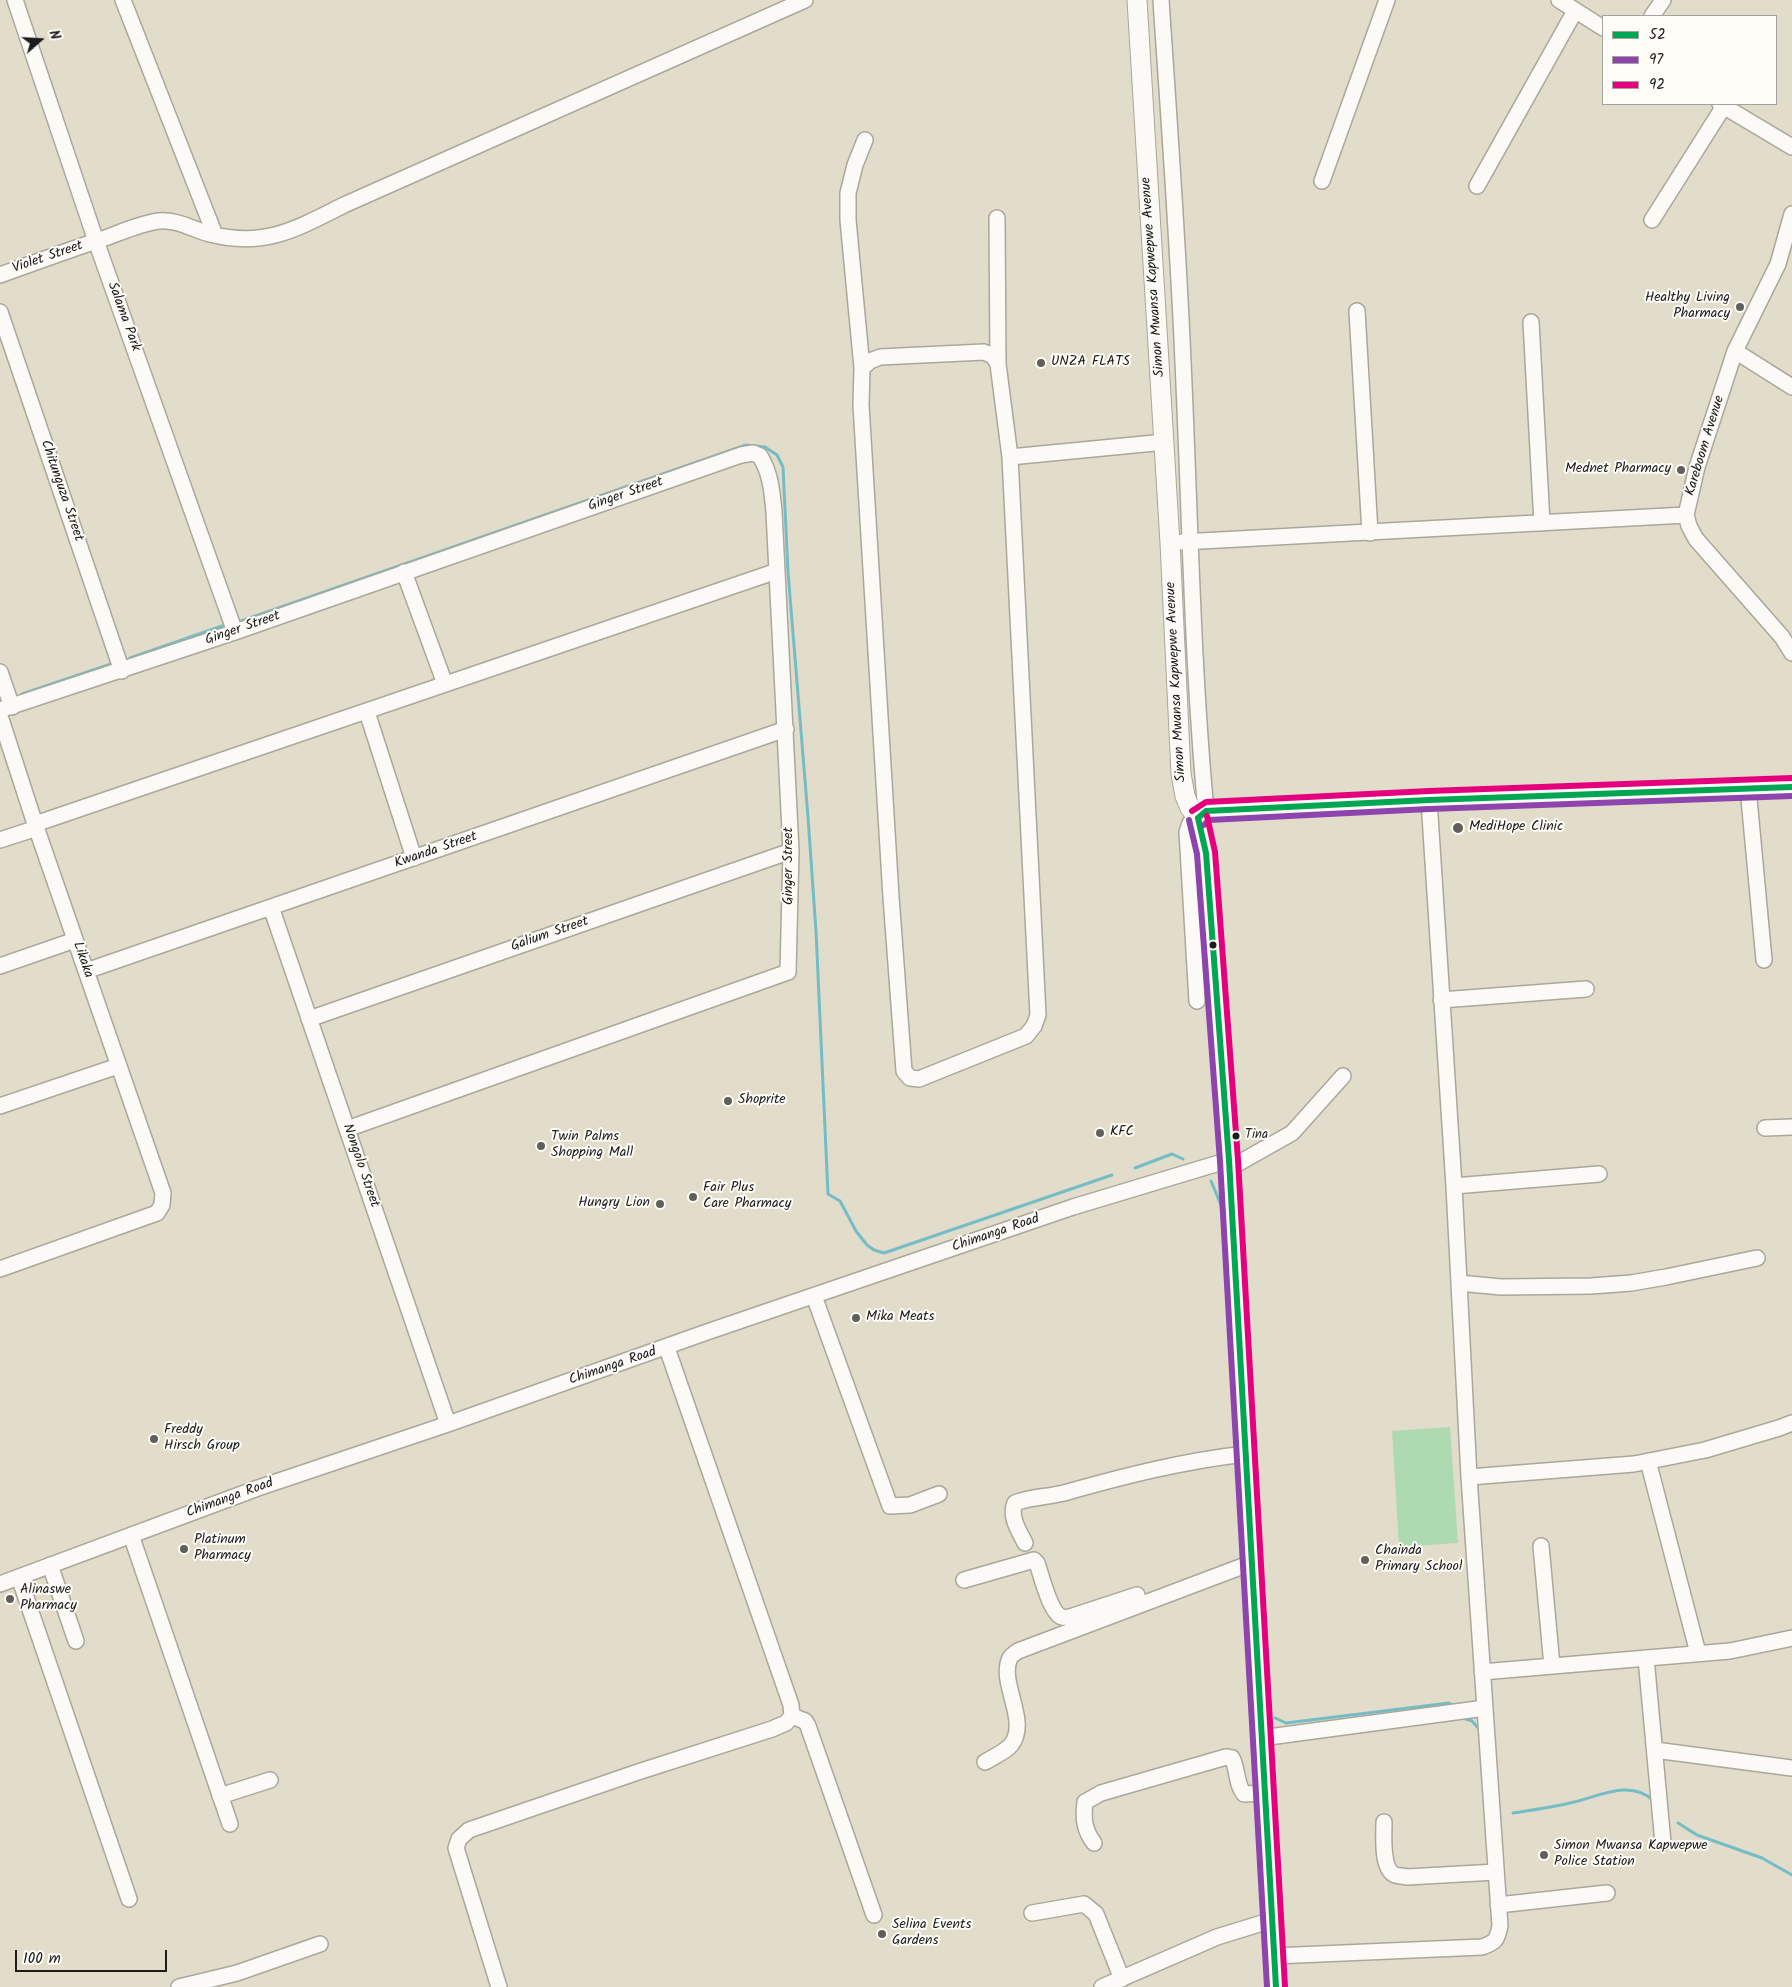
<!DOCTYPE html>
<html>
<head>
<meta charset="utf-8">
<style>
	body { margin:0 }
	#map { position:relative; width:1792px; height:1987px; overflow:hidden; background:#e2dcca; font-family:Kalam,sans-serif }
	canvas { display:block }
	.legend { position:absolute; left:1602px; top:15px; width:175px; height:90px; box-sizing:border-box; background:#fdfcf7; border:1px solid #a3a29f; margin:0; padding:6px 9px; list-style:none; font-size:15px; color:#1c1c1c }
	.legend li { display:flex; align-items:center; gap:10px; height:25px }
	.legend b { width:25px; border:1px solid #a3a29f }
	.north { position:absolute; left:15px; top:15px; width:50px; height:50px; -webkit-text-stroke:4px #fdfcf7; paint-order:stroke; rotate:71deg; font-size:14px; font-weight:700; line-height:20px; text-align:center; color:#1c1c1c }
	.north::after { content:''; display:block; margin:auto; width:18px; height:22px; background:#1c1c1c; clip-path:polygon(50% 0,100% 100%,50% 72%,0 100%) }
	.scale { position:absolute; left:15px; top:1950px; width:152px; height:22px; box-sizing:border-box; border:2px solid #1c1c1c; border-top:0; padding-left:6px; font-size:15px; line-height:18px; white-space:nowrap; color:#1c1c1c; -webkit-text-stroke:4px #fdfcf7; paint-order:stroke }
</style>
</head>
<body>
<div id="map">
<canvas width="1792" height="1987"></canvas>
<ul class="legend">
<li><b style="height:6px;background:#00a651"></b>52</li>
<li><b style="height:6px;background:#8e44ad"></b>97</li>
<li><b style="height:6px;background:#e5007d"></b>92</li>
</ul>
<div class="north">N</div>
<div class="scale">100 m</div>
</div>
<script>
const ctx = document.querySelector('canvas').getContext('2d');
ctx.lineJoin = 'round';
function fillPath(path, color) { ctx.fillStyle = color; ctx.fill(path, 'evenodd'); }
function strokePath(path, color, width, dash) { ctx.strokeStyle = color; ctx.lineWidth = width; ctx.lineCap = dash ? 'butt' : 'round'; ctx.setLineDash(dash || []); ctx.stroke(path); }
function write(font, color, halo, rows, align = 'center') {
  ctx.font = font + ' Kalam,sans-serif'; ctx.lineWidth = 4; ctx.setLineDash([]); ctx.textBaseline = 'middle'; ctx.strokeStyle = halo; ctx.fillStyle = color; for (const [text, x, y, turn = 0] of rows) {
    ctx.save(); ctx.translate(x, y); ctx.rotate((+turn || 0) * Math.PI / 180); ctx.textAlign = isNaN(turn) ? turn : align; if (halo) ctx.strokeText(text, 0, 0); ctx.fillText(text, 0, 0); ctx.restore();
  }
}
const green = new Path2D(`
	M1450,1427L1458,1543L1399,1547L1392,1431Z`);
const stream = new Path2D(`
	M241,621L746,445L765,447L777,455L783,467L788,572L808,817L816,931L828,1194L840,1201L856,1231L867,1245L874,1250L884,1253L1112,1175
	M130,658L222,626
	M22,694L111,664
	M1135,1168L1172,1154L1183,1159
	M1211,1181L1223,1210
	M1225,1249L1227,1285
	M1275,1718L1286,1723L1449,1703L1451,1704
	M1463,1718L1472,1721L1480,1730
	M1513,1813C1533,1810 1554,1807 1574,1802C1600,1796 1631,1779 1654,1801
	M1678,1823L1697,1835L1762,1858L1792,1875`);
const minor = new Path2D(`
	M15,0L96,241L235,632
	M123,0L215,235
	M1161,0C1169,121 1178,242 1183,362C1190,512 1192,662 1206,811
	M1559,0L1603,28
	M1652,16L1663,0
	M1720,104L1792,147
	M865,140L855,165L848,193V220L862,368L861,405L891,897L904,1071L910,1078L919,1079L1026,1036L1034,1026L1038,1015L1010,457L998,364L997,218
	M1322,181L1387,0
	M1477,186L1575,11
	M1792,214L1778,264L1735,351L1697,467L1686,515L1689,526L1696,539L1782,637L1792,653
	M1652,220L1724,106
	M0,275C36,262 72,249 108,237C124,231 142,223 159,221C176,219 194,230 210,234C265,248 296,229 344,205L805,0
	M1357,311L1370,533
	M0,312L122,671
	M1531,322L1542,523
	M1735,351L1792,387
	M862,368L870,361L880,357L984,352L993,356L998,364
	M1010,457L1165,442
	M1182,542L1686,515
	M404,572L445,684
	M0,672L12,707
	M0,710L235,632L741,455L753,453L760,456C771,474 772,492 774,512L791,851L788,972L347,1129
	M367,712L414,858
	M0,716L35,824L163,1193L162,1205L157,1213L0,1269
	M1748,788L1764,960
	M35,824L777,571
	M0,840L37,828
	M271,907L448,1424
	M0,966L75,940
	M86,971L786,729
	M1441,1000L1586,989
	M1197,1001L1187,832L1190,823L1198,818
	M309,1019L791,851
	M0,1106L118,1066
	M1765,1128L1792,1127
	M1230,1168L1292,1133L1343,1076
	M1454,1186L1599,1174
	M1459,1283L1501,1287L1591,1286L1631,1283L1666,1277L1757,1258
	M814,1296L890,1506L910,1505L939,1494
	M1648,1461L1698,1653
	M1469,1477L1634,1464L1705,1450L1779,1428L1792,1423
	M131,1535L230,1824
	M1025,1543C1019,1531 1009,1516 1015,1503C1029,1497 1048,1497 1064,1493C1124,1476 1183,1461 1245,1454
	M1541,1546L1552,1666
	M50,1565L76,1641
	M19,1577L129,1899
	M964,1580L1034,1560L1037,1563C1041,1574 1050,1613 1062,1617C1063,1618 1068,1617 1070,1617L1137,1595
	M0,1584L258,1488L448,1424L707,1332L1073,1207L1229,1160
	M1646,1658L1663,1843
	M1482,1672L1730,1651L1792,1638
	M792,1716L805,1721L808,1726L874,1915
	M1261,1738L1485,1708
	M1655,1750L1792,1768
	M985,1762C993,1757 1005,1752 1011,1745C1030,1721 998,1682 1010,1658C1011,1656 1015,1653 1018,1651L1251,1563
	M220,1796L270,1780
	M1384,1822C1384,1836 1381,1869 1395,1875C1398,1876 1403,1876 1407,1877L1496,1872
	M1094,1843C1084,1830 1083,1818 1085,1802L1101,1793L1226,1757L1232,1758C1238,1769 1236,1785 1244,1794L1265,1793
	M1498,1905L1607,1893
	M1032,1913L1084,1904L1096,1914L1122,1979
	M1274,1956L1482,1947C1496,1942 1497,1940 1500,1926L1469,1477L1454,1186L1429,800
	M179,1987L237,1973L320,1944
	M499,1987L456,1848L459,1839L469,1830L638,1772L772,1729L786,1723L792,1716L791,1705L667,1348
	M1102,1987L1217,1937L1272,1920`);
const major = new Path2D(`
	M1137,0L1170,543L1181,774L1185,796L1190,808L1198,818L1206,853L1229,1160L1276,1987
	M1198,818L1206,811L1429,800L1792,787`);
const bus1 = new Path2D(`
	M1198,818L1206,853L1229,1160L1276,1987
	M1198,818L1206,811L1429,800L1792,787`);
const bus2 = new Path2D(`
	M1189,820L1197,854L1220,1161L1267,1987
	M1204,825L1209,820L1429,809L1792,796`);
const bus3 = new Path2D(`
	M1192,811L1206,802L1429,791L1792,778
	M1207,816L1215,852L1238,1160L1285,1987`);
const markers = [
	[1740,307,5,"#615f59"],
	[1041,363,5,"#615f59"],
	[1681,470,5,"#615f59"],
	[1458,828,6,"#615f59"],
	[1213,945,4.5,"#1c1c1c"],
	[728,1101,5,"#615f59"],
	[1100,1133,5,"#615f59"],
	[1236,1136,4.5,"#1c1c1c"],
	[541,1146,5,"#615f59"],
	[693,1197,5,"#615f59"],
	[660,1204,5,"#615f59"],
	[856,1318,5,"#615f59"],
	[154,1439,5,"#615f59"],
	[184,1549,5,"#615f59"],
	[1365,1560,5,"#615f59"],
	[10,1599,5,"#615f59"],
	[1544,1855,5,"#615f59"],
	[882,1934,5,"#615f59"]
];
const busNames = [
	["Tina",1245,1136]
];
const streetNames = [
	["Violet Street",48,258,-19],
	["Simon Mwansa Kapwepwe Avenue",1154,277,-94],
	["Salama Park",123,317,70],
	["Kareboom Avenue",1706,446,-73],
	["Chitunguza Street",61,491,71],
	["Ginger Street",626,495,-19],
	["Ginger Street",243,629,-19],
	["Simon Mwansa Kapwepwe Avenue",1177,682,-93],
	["Kwanda Street",436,851,-19],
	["Ginger Street",790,866,-90],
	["Galium Street",550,935,-19],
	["Likaka",82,960,71],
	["Nongolo Street",360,1166,71],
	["Chimanga Road",996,1234,-19],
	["Chimanga Road",613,1367,-19],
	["Chimanga Road",230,1499,-20]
];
const poiNames = [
	["Healthy Living",1730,299,"right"],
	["Pharmacy",1730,315,"right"],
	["UNZA FLATS",1051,363],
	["Mednet Pharmacy",1671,470,"right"],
	["MediHope Clinic",1469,828],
	["Shoprite",738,1101],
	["KFC",1110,1133],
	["Twin Palms",551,1138],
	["Shopping Mall",551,1154],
	["Fair Plus",703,1189],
	["Care Pharmacy",703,1205],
	["Hungry Lion",650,1204,"right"],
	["Mika Meats",866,1318],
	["Freddy",164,1431],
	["Hirsch Group",164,1447],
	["Platinum",194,1541],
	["Pharmacy",194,1557],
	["Chainda",1375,1552],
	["Primary School",1375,1568],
	["Alinaswe",20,1591],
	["Pharmacy",20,1607],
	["Simon Mwansa Kapwepwe",1554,1847],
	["Police Station",1554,1863],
	["Selina Events",892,1926],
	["Gardens",892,1942]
];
fillPath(green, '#addab0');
strokePath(stream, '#75bdc6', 3);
strokePath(minor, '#aaa79b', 18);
strokePath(major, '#aaa79b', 21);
strokePath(minor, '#fbfaf7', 15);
strokePath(major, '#fbfaf7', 19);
strokePath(bus1, '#00a651', 6);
strokePath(bus2, '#8e44ad', 6);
strokePath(bus3, '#e5007d', 6);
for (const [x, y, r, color] of markers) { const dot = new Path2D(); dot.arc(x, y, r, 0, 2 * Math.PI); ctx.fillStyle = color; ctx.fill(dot); strokePath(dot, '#fdfcf7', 2); }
write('13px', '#1c1c1c', '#fdfcf7', busNames, 'left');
write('14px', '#1c1c1c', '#fdfcf7', streetNames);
write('14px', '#1c1c1c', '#fdfcf7', poiNames, 'left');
</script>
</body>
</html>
